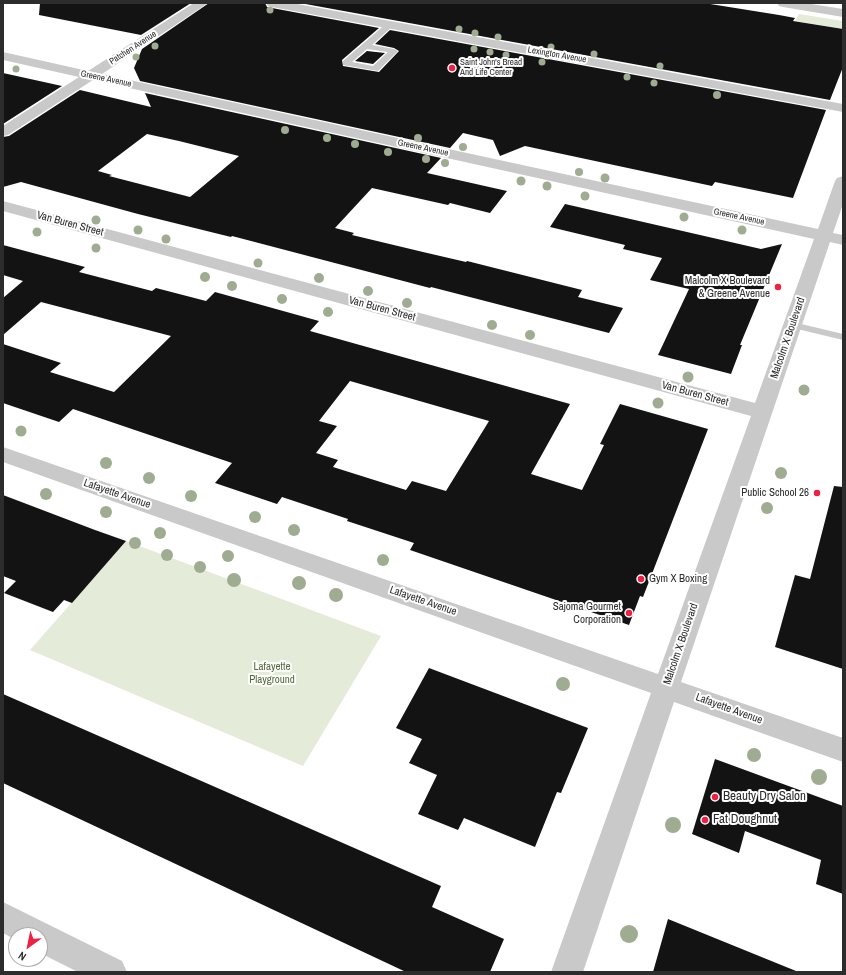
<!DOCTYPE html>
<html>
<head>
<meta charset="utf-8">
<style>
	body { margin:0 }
	#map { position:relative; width:846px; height:975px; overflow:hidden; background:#fff; font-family:"Archivo Narrow",sans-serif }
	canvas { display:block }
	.frame { position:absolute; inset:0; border:4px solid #2c2c2c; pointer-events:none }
	.north { position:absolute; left:8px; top:927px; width:40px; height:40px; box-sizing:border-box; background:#fff; border:1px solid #ababab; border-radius:50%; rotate:213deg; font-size:11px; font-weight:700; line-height:16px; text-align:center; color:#2c2c2c }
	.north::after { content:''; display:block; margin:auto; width:14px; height:18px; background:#ef2143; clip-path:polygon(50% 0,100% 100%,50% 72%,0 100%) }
</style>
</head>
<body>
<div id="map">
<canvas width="846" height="975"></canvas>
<div class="frame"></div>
<div class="north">N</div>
</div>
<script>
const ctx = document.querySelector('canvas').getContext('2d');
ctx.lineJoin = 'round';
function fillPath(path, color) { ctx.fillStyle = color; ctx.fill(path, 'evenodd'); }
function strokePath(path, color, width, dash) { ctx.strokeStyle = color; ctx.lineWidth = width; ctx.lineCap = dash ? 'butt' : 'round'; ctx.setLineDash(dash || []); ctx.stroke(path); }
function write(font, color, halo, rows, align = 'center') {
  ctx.font = font + ' "Archivo Narrow",sans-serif'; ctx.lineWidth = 4; ctx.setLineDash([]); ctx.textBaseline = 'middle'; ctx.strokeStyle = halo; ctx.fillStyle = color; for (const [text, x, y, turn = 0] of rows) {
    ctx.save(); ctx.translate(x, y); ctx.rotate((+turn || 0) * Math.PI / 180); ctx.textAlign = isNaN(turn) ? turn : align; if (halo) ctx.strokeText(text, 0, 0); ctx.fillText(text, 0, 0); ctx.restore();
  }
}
const green = new Path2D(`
	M799,14L843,21V29L795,21Z
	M126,541L381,636L303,766L30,650Z`);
const building = new Path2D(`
	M40,3H191L141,35L39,15Z
	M209,3H265L267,7L272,8L379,28L342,60L343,66L379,72L399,51L394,48L375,44L390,30L826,110L793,198L715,182L712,186L525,146L500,156L493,140L463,133L450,148L140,81L134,68L142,49Z
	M300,3H704L779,15L795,18L793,21L843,29V67L830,100Z
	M367,51L385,53L373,64L355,61Z
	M3,73L62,86L3,124Z
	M80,90L151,107L145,93L441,158L427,173L507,191L490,213L450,203L448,205L372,188L335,228L354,233L352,235L423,252L466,262L467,261L582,290L578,297L623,308L609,333L431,287L430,288L232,236L231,237L138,214L21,182L3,187V137L9,136ZM147,134L179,141L239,156L190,197L109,176L112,175L98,171Z
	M565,204L761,249L782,244L740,345H742L731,374L658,355L689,289L650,280L662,258L623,249L625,245L550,227Z
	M3,245L85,267L79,272L152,291L156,288L206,301L215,292L319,321L310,331L570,404L531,474L582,490L604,445L600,444L620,404L708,429L643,597L640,596L629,625L410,550L414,543L347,521L348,519L282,497L277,504L215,483L232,463L73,409L59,422L3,403V344L61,363L50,372L114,392L171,336L41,302L3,335V298L23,281L3,275ZM350,381L489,421L446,491L412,481L406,490L333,467L338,460L316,453L337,426L319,421Z
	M834,486L843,487V669L775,647L795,575L810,579Z
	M3,495L95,530L126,541L72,603L64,600L53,612L4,593L16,581L3,576Z
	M429,668L588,728L561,793L557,792L535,847L464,818L458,830L418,814L437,775L409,763L422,739L396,728Z
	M3,694L441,886L432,907L504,939L490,972H406L3,783Z
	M715,759L843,806V894L816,884L821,860L745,831L739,853L692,834Z
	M668,919L796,971L795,972H653Z`);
const service = new Path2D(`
	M387,23H390L394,25L372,45L394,49L398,51L378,71L343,65V61ZM367,49L388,52L373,66L352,62Z
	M793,322L843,334V340L789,327L787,325Z`);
const minor = new Path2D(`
	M194,3H208L102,74L818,229L835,181L837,178L843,176V204L833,233L843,235V245L830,242L681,682L843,738V762L674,702L583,972H551L651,693L3,462V447L658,674L751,416L3,211V201L755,403L814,239L93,80L8,135L3,136V126L79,77L3,60V52L88,71Z
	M266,3H292L843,104V112L272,7L268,6Z
	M777,3H805L843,9V17L783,7L779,6Z
	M3,902L122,961L127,972H78L40,953V935H16V940L3,933Z`);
const trees = [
	[270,10,3.5],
	[459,29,3.5],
	[475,33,3.5],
	[498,37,3.5],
	[155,46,3.5],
	[551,47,3.5],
	[474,49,3.5],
	[490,52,3.5],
	[594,54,3.5],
	[506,55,3.5],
	[136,57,3.5],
	[542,62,3.5],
	[660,66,3.5],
	[16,69,3.5],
	[627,77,3.5],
	[654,83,3.5],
	[717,95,4],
	[285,130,4],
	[327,138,4],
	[418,138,4],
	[355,144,4],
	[463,147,4],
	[388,152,4],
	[426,159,4],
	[445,163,4],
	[579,172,4],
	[605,178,4.5],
	[521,181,4.5],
	[547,186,4.5],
	[585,196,4.5],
	[684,217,4.5],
	[96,220,4.5],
	[138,230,4.5],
	[742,230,4.5],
	[37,232,4.5],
	[166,239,4.5],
	[96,248,4.5],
	[258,263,4.5],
	[205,277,5],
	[319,278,5],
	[232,286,5],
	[368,291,5],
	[282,299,5],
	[407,303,5],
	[328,312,5],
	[492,325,5],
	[530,335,5],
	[688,377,5.5],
	[804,390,5.5],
	[658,403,5.5],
	[21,431,5.5],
	[106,463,6],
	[781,473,6],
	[149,478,6],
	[46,494,6],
	[191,496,6],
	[767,508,6],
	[106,512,6],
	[255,517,6],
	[294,530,6],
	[160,533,6],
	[135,543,6],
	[167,555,6],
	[228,556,6],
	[383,560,6],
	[200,567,6],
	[234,580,7],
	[299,583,7],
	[336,595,7],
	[563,684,7],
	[754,755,7],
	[819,777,8],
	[673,825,8],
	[629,934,9]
];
const markers = [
	[452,68,4,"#ef2143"],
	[778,287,4,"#ef2143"],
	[817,493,4,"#ef2143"],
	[641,579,4,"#ef2143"],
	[629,613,4,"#ef2143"],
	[715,797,4,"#ef2143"],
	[705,820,4,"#ef2143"]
];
const farStreetnames = [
	["Patchen Avenue",133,48,-33],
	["Lexington Avenue",557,55,10],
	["Greene Avenue",106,79,12],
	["Greene Avenue",423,148,12],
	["Greene Avenue",739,217,12]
];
const farPoinames = [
	["Saint John's Bread",460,63],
	["And Life Center",460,73]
];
const streetNames = [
	["Van Buren Street",70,224,15],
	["Van Buren Street",382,309,15],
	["Malcolm X Boulevard",788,338,-71],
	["Van Buren Street",695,394,15],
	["Lafayette Avenue",117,494,19],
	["Lafayette Avenue",423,601,19],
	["Malcolm X Boulevard",681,644,-71],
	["Lafayette Avenue",729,709,20]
];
const poiNames = [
	["Malcolm X Boulevard",770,281],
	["& Greene Avenue",770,294],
	["Public School 26",809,493],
	["Gym X Boxing",649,579,"left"],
	["Sajoma Gourmet",621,607],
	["Corporation",621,620]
];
const parkNames = [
	["Lafayette",272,667],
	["Playground",272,680]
];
const nearPoinames = [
	["Beauty Dry Salon",723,797],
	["Fat Doughnut",713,820]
];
fillPath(green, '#e4ebd8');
fillPath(building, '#131313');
fillPath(service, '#c9c9c9');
fillPath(minor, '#c9c9c9');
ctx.fillStyle = '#a0ac91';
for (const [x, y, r] of trees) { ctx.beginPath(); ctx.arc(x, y, r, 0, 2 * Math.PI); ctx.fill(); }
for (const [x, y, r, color] of markers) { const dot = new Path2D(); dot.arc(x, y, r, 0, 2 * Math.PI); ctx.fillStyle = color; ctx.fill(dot); strokePath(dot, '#fff', 1.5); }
write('9px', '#2c2c2c', '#fff', farStreetnames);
write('9px', '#2c2c2c', '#fff', farPoinames, 'left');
write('11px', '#2c2c2c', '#fff', streetNames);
write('11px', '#2c2c2c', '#fff', poiNames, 'right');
write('11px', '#536937', '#fff', parkNames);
write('13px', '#2c2c2c', '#fff', nearPoinames, 'left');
</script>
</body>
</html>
